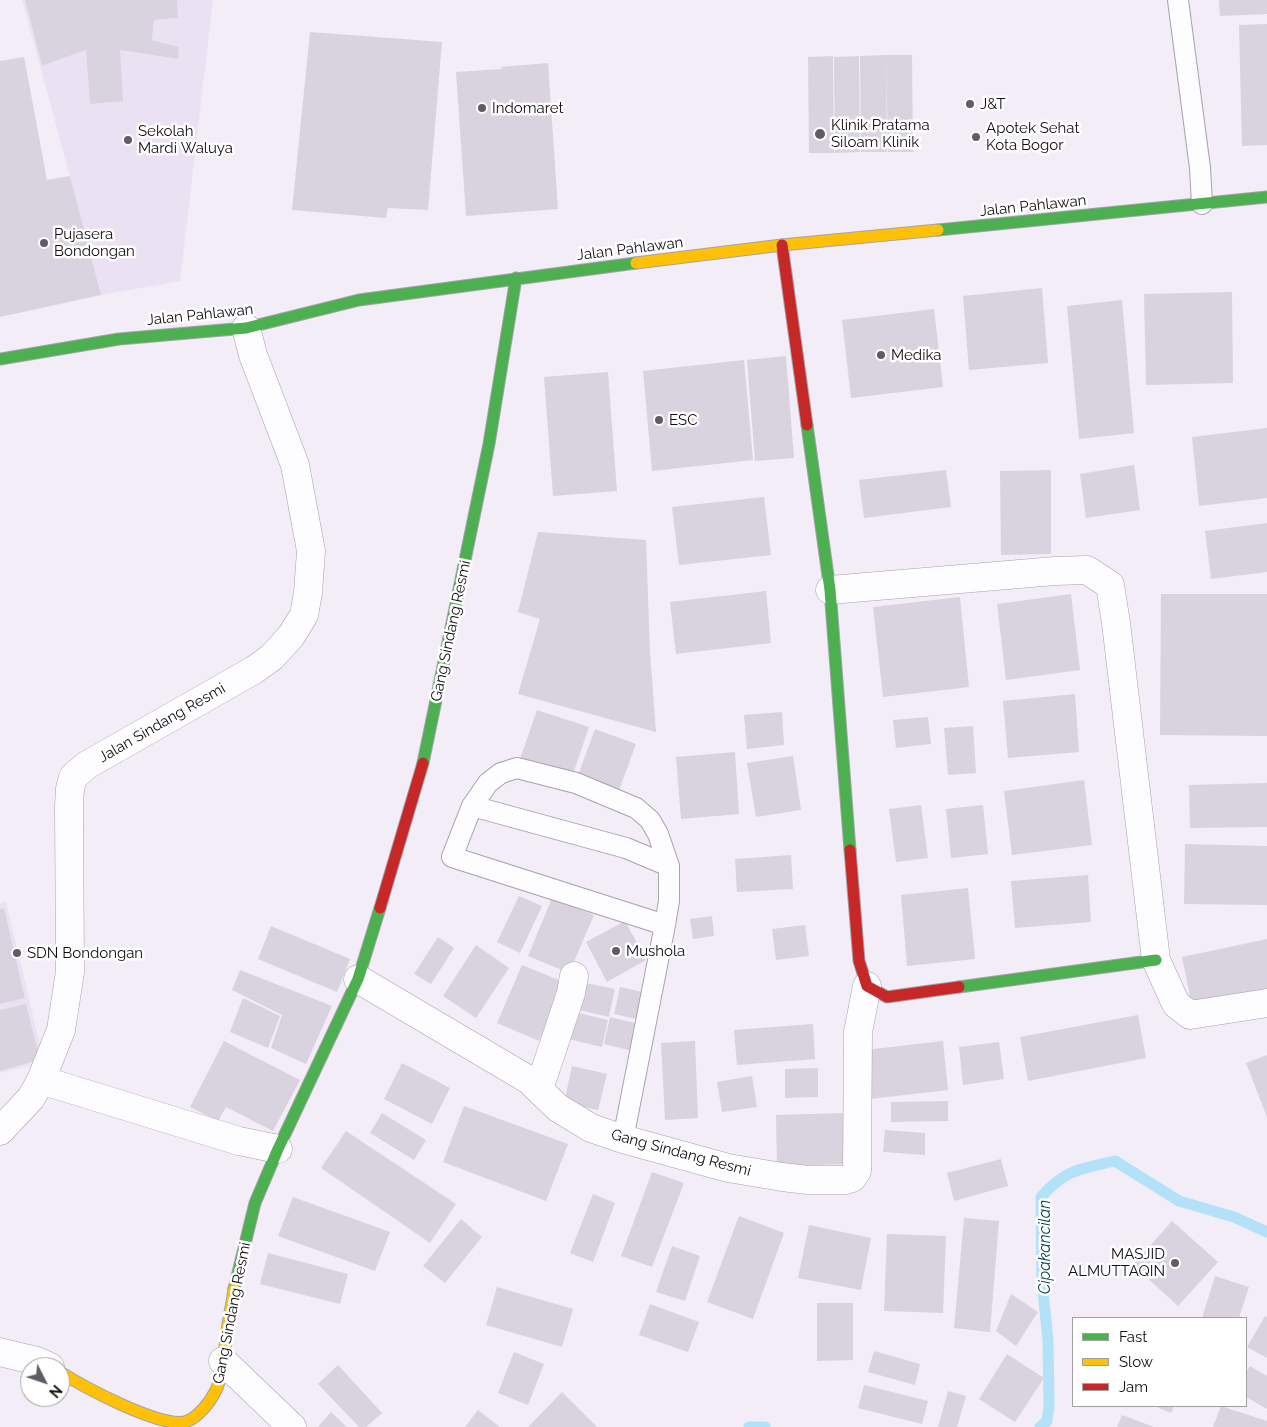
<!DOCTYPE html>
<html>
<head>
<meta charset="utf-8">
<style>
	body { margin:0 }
	#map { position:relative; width:1267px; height:1427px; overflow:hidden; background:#f2edf7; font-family:Raleway,sans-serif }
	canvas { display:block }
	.legend { position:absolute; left:1072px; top:1317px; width:175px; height:90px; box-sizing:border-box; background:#fff; border:1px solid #a09fa1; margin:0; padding:6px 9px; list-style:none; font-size:15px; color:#110e14 }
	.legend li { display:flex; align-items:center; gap:10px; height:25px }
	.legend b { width:25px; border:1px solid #a09fa1 }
	.north { position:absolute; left:20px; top:1357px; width:50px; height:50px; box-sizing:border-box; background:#fff; border:1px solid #a09fa1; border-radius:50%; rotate:131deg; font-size:14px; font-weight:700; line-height:20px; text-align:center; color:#110e14 }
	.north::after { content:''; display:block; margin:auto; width:18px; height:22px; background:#605c63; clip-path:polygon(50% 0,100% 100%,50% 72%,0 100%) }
</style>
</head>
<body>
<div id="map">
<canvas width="1267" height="1427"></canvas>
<ul class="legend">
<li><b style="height:6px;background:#4caf50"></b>Fast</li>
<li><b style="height:6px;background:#ffc107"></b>Slow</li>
<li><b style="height:6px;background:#c62828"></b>Jam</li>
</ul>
<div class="north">N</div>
</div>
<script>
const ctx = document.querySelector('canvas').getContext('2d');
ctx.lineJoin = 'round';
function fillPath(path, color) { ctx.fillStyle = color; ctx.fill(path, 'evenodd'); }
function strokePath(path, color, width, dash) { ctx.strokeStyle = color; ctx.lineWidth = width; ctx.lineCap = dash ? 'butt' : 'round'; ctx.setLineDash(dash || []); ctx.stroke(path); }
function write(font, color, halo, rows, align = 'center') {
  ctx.font = font + ' Raleway,sans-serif'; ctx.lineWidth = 5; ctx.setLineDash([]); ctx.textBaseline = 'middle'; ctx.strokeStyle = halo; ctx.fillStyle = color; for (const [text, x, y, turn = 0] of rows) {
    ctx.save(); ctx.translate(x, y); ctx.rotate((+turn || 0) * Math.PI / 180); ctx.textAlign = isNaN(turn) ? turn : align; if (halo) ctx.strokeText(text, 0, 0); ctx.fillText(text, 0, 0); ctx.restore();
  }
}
const built = new Path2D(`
	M22,0H25L42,66L86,50L90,104L120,50L178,59L179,47L152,40L154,20L177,18V0H213L180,281L101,295L70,176Z
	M6,902L44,1062L0,1073V1071L39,1061L0,1010V1004L25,997L4,908L0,909V903Z`);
const stream = new Path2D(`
	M749,1427H765
	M1040,1427L1047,1421L1049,1407L1048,1341L1042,1281L1041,1197C1065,1169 1081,1169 1115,1161L1179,1201L1234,1217L1267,1232`);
const building = new Path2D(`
	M25,0H177L178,18L154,20L152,40L179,47L178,59L120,50L123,101L90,104L86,50L42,66Z
	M1219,0H1267V14L1220,16Z
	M1267,24V145L1242,146L1239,25Z
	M310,32L442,42L428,210L388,208L386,218L292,210Z
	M886,55H912L913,152H888Z
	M886,55L887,152H861L860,56Z
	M833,56L834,153H809L808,57Z
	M859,56L860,152L835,153L834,57Z
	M24,57L47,180L70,176L101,295L0,317V61Z
	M548,63L558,209L466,216L456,72L502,69L501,67Z
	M1042,288L1048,363L969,370L963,296Z
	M1232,292L1233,383L1146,385L1144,294Z
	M1122,300L1134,433L1079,439L1067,306Z
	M934,309L943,387L851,398L842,320Z
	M786,356L794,458L755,461L747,360Z
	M744,360L753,460L652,471L643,371Z
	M608,372L617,491L553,496L544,377Z
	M1267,428V498L1199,506L1192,437Z
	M1134,465L1140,510L1086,518L1080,474Z
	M946,470L951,507L864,518L859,480Z
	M1051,470V554L1001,555L1000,471Z
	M764,497L771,555L679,565L672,507Z
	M1267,523V572L1211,579L1205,531Z
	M538,532L646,540L650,652L656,732L518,694L540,619L518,612Z
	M766,591L771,643L676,654L670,602Z
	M1071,594L1080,670L1006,680L997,604Z
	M1161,594H1267V736L1160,735Z
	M960,597L969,687L883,697L873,607Z
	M1075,694L1079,752L1008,758L1003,701Z
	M537,710L589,727L572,777L520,759Z
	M782,712L784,745L747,749L744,715Z
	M928,717L931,744L896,748L893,720Z
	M973,726L976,773L948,775L944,728Z
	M595,729L636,744L618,793L577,778Z
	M735,752L739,814L681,819L676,757Z
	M793,756L801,810L756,817L747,763Z
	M1084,780L1092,845L1012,855L1004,791Z
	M1267,783V827L1190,828L1189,785Z
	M921,805L928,858L896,862L889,809Z
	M983,805L988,854L951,858L946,809Z
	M1185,844L1267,846V905L1184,904Z
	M791,855L793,889L737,892L735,859Z
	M1088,875L1091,922L1015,928L1011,881Z
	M968,888L975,959L907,966L901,895Z
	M519,896L542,906L520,953L497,942Z
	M552,898L594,915L569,973L528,956Z
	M4,908L25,998L0,1004V909Z
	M712,916L714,936L693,939L690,919Z
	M625,921L646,960L607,982L586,942Z
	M805,925L809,956L776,960L772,929Z
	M271,926L350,959L337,992L258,959Z
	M438,937L454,948L431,984L414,974Z
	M1267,939V990L1192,1006L1182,957Z
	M476,945L509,968L476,1018L443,996Z
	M522,965L564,982L539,1041L497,1023Z
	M240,970L332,1006L306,1064L271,1048L282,1015L232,990Z
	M581,982L615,989L609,1017L575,1009Z
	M620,987L647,993L641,1020L614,1014Z
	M243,998L280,1016L268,1048L230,1032Z
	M26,1004L40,1060L0,1071V1010Z
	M575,1012L608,1020L602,1047L568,1039Z
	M1138,1015L1146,1058L1028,1081L1020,1037Z
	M610,1017L643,1025L637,1052L604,1044Z
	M813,1024L815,1059L737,1065L734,1030Z
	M224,1041L300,1080L273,1131L226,1107L218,1121L190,1107Z
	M695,1041L698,1118L665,1120L661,1043Z
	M943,1041L948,1090L870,1099L865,1050Z
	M999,1042L1004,1079L963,1085L959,1047Z
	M1267,1055V1117L1246,1063Z
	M402,1063L450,1088L432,1124L384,1099Z
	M572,1066L607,1074L598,1110L564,1103Z
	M818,1068V1097L785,1098V1069Z
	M752,1076L757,1107L722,1112L717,1082Z
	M948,1101V1121L891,1122V1102Z
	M464,1106L568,1144L546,1201L443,1162Z
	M382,1113L426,1140L414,1160L370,1133Z
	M847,1113L848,1164L777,1166L776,1115Z
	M885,1130L925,1133V1155L883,1152Z
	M346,1131L456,1204L430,1243L321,1168Z
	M1001,1159L1008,1186L954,1201L947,1173Z
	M652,1172L684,1183L652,1267L621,1256Z
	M593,1194L615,1203L593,1262L570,1253Z
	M293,1197L390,1232L375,1271L278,1236Z
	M739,1216L784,1233L753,1319L707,1302Z
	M964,1218L999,1221L990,1332L954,1328Z
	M461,1219L482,1237L445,1283L423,1266Z
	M1172,1221L1218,1262L1178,1306L1133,1265Z
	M809,1225L871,1238L861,1290L798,1278Z
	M887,1234L946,1236L943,1313L884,1311Z
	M672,1246L700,1256L685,1301L656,1292Z
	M268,1253L348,1274L340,1304L260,1284Z
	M1215,1276L1249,1287L1239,1318H1202Z
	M497,1287L573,1309L562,1347L486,1325Z
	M1011,1294L1038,1312L1016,1346L996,1331Z
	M817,1303H853V1360L817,1361Z
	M650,1304L699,1322L688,1352L639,1335Z
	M1265,1316L1267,1317V1358L1247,1347Z
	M874,1351L920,1364L915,1385L868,1372Z
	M514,1352L544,1364L528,1405L498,1393Z
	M1007,1354L1044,1378L1015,1422L979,1399Z
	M338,1365L382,1413L366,1427H359L318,1384Z
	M1250,1366L1267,1376V1409L1246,1397V1372Z
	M864,1385L928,1401L922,1424L858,1408Z
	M948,1391L966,1396L957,1427H938Z
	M562,1392L597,1427H528Z
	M1154,1406H1174L1171,1413Z
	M1221,1406L1267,1421V1427H1213Z
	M478,1410L500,1427H465Z
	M331,1412L347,1427H318Z
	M1122,1415L1154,1427H1117Z`);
const lane = new Path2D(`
	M1178,0L1200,168L1202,204
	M472,806L626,848L669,866
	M623,1139L665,925L669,901V866L658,834L650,820L636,808L576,783L517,768L501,773L488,783L472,806L452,857L665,925`);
const street = new Path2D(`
	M830,590L1055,571L1087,570L1110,585L1116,623L1156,960L1176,1004L1190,1015L1267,1003
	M358,979L529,1080L558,1108L591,1128L623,1139L728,1168L782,1177L808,1180H845L852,1178L857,1171L858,1032L867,986
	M41,1080L239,1141L278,1149
	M539,1089L571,993L574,976
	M0,1131L31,1098L41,1080L61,1030L70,972L69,806L70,789L73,777L87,765L254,670L272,657L291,636L304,615L308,593L311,551L295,465L253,355L246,328
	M0,1352L37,1361L50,1367
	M223,1361L292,1427`);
const fast = new Path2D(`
	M938,230L1267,197
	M0,359L119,339L246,328L359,300L636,263
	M807,425L830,590L850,850
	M423,763L489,444L516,278
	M959,987L1156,960
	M234,1289L255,1203L278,1149L358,979L380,908`);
const slow = new Path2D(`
	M636,263L782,245L938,230
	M60,1372C84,1387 158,1427 185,1422C198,1418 211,1401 216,1390C223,1376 224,1353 226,1338C228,1321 232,1305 234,1289`);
const jam = new Path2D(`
	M782,245L807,425
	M850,850L859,961L867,986L887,997L959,987
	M380,908L423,763`);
const markers = [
	[970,104,5,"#605c63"],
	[482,108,5,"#605c63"],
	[820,134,6,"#605c63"],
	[976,137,5,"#605c63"],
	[128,140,5,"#605c63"],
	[44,243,5,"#605c63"],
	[881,355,5,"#605c63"],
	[659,420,5,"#605c63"],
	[616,951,5,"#605c63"],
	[17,953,5,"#605c63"],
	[1175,1263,5,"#605c63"]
];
const poiNames = [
	["J&T",980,104],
	["Indomaret",492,108],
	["Klinik Pratama",831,125],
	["Siloam Klinik",831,142],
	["Apotek Sehat",986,128],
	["Kota Bogor",986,145],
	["Sekolah",138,131],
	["Mardi Waluya",138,148],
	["Pujasera",54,234],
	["Bondongan",54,251],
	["Medika",891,355],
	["ESC",669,420],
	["Mushola",626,951],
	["SDN Bondongan",27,953],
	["MASJID",1165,1254,"right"],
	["ALMUTTAQIN",1165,1271,"right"]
];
const streetNames = [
	["Jalan Pahlawan",1033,206,-6],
	["Jalan Pahlawan",630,249,-7],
	["Jalan Pahlawan",200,315,-6],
	["Gang Sindang Resmi",451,631,-78],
	["Jalan Sindang Resmi",162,723,-30],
	["Gang Sindang Resmi",681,1153,15],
	["Gang Sindang Resmi",232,1313,-79]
];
const waterNames = [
	["Cipakancilan",1045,1247,-90]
];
fillPath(built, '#eae2f3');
strokePath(stream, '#b3e1f8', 11);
fillPath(building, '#d9d3df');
strokePath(lane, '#a5a2a9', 22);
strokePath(street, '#a5a2a9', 29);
strokePath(fast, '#a5a2a9', 13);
strokePath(slow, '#a5a2a9', 13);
strokePath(jam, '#a5a2a9', 13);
strokePath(lane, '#fdfcfe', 20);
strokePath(street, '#fdfcfe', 28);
strokePath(fast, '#4caf50', 11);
strokePath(slow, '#ffc107', 11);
strokePath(jam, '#c62828', 11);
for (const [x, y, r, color] of markers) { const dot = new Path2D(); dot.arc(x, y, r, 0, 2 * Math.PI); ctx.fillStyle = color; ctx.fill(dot); strokePath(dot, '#fff', 2); }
write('15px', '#110e14', '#fff', poiNames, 'left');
write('15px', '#110e14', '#fff', streetNames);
write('italic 16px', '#034154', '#fff', waterNames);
</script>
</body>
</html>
